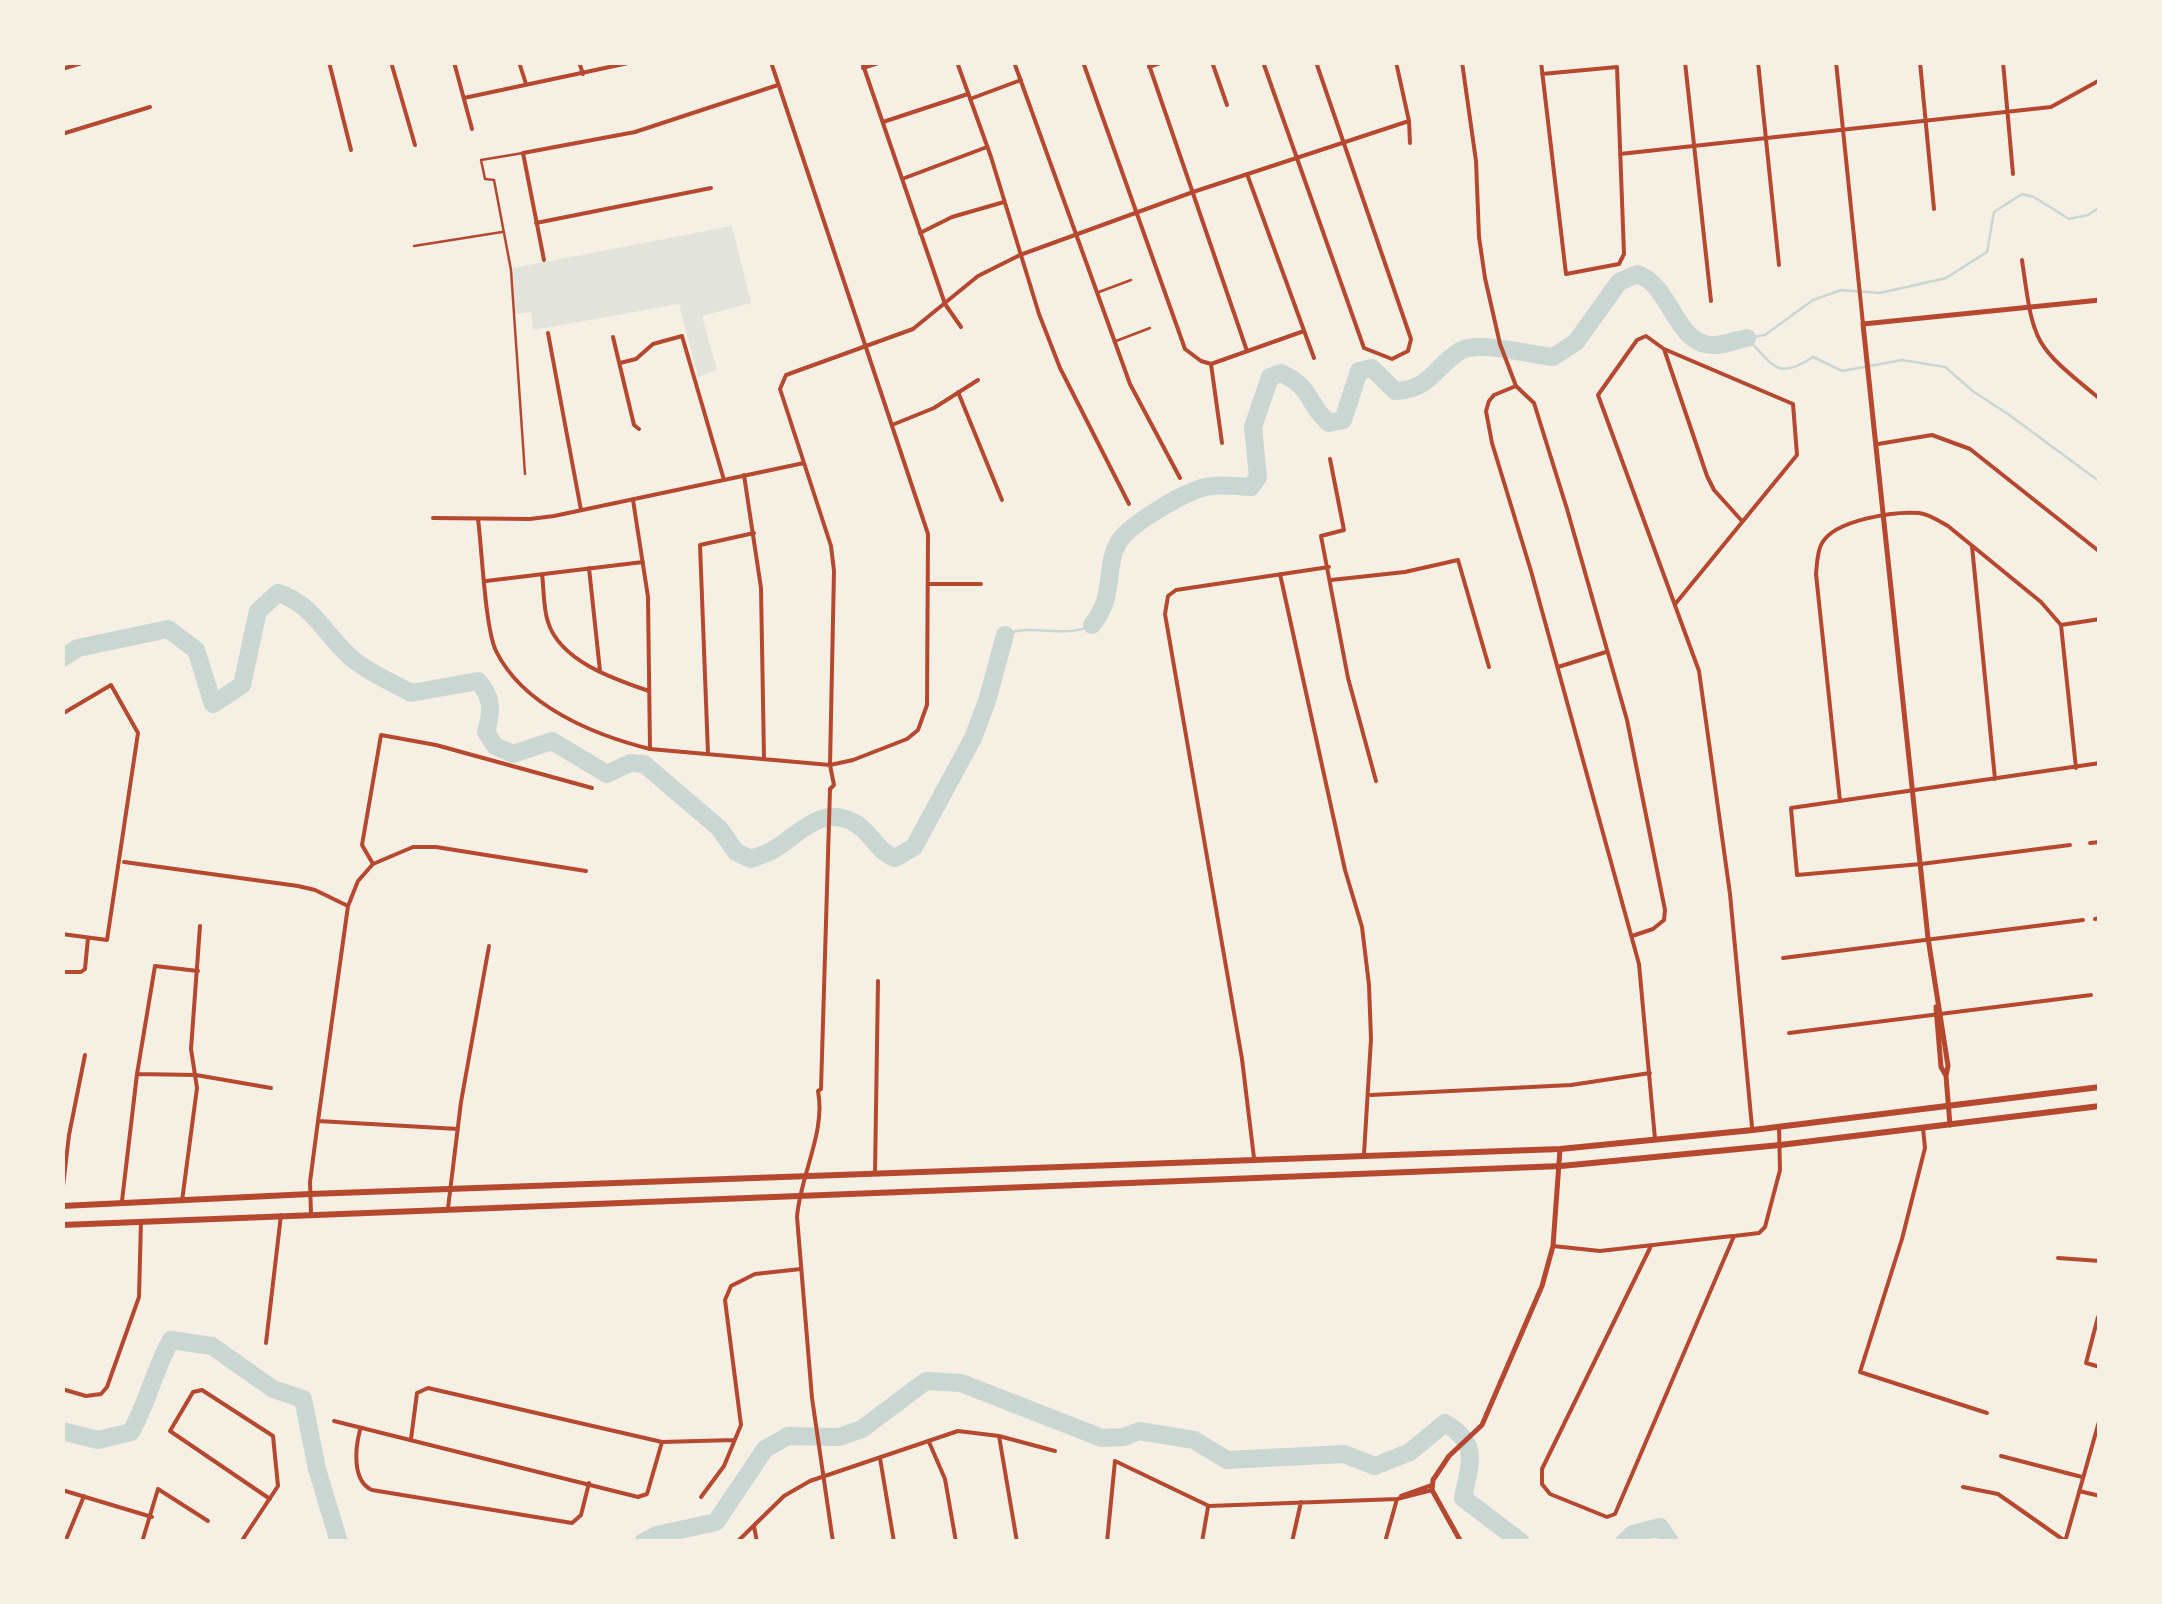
<!DOCTYPE html>
<html>
<head>
<meta charset="utf-8">
<style>
	body { margin:0 }
	#map { position:relative; width:2162px; height:1604px; overflow:hidden; background:#f6efe4; font-family:"Sofia Sans Condensed",sans-serif }
	canvas { display:block }
	.frame { position:absolute; inset:0; border:65px solid #f6efe4; pointer-events:none }
</style>
</head>
<body>
<div id="map">
<canvas width="2162" height="1604"></canvas>
<div class="frame"></div>
</div>
<script>
const ctx = document.querySelector('canvas').getContext('2d');
ctx.lineJoin = 'round';
function fillPath(path, color) { ctx.fillStyle = color; ctx.fill(path, 'evenodd'); }
function strokePath(path, color, width, dash) { ctx.strokeStyle = color; ctx.lineWidth = width; ctx.lineCap = dash ? 'butt' : 'round'; ctx.setLineDash(dash || []); ctx.stroke(path); }
const green = new Path2D(`
	M732,226L751,303L702,316L717,370L698,377L679,304L533,330L531,312L515,314L513,268Z`);
const stream = new Path2D(`
	M1747,338L1765,335L1813,300L1841,290L1880,293L1946,278L1987,252L1994,212L2022,194L2034,197L2069,219L2088,215L2100,207
	M1747,338C1773,365 1777,381 1813,357L1842,371L1902,360L1945,367L1974,392L2008,414L2100,482
	M1005,635C1033,622 1065,640 1092,625`);
const river = new Path2D(`
	M1092,625C1116,596 1104,569 1118,543C1127,526 1177,497 1196,490C1213,483 1233,486 1251,487L1258,477L1253,427L1270,377L1281,373C1314,388 1306,404 1329,423L1343,420L1359,371L1372,368L1395,391C1432,389 1434,367 1460,351C1480,340 1529,355 1553,357L1576,342L1619,282L1637,274C1672,285 1675,348 1716,345C1726,344 1737,340 1747,338
	M62,658L78,648L168,629L196,650L213,704L242,685L258,611L278,593C313,603 328,640 355,661C372,674 393,683 411,693L478,681C493,698 492,711 486,732L495,746L513,754L552,741L607,774L630,763L644,764L719,828L736,852L751,859C758,856 767,854 773,850C798,836 819,805 853,822C870,830 876,851 895,858L914,847L973,738L987,701L1005,635
	M62,1431L98,1440L131,1432C148,1402 154,1370 171,1340L212,1346L273,1389L303,1399L317,1469L339,1542
	M643,1542L657,1535L716,1522L765,1449L788,1436L839,1437L862,1429L926,1381L961,1383L1102,1438L1124,1437L1139,1431L1194,1440L1227,1460L1344,1454L1375,1466L1410,1452L1445,1423C1480,1444 1470,1462 1463,1498L1521,1542
	M1624,1542L1633,1534L1660,1527L1670,1542`);
const service = new Path2D(`
	M523,153L481,160L485,179L494,180L511,270L525,474
	M414,246L502,232
	M1099,292L1131,280
	M1116,341L1150,328`);
const minor = new Path2D(`
	M329,62L351,150
	M391,62L415,145
	M454,62L472,129
	M519,62L526,84
	M579,62L583,74
	M862,62L945,304L961,327
	M957,62L991,157L1039,314L1060,368L1129,504
	M1014,62L1130,384L1180,478
	M1083,62L1185,349L1201,361L1211,364
	M1148,62L1247,351
	M1212,62L1227,105
	M1263,62L1364,348L1392,359L1408,351L1411,339L1316,62
	M1396,62L1409,121L1410,143
	M1462,62L1476,161L1479,237L1485,278L1500,344L1516,386
	M1541,62L1566,274L1619,264L1624,254L1617,67L1542,74
	M1685,62L1711,301
	M1758,62L1779,265
	M1836,62L1863,324
	M1920,62L1934,209
	M2003,62L2013,174
	M1149,67L1163,62
	M863,68L881,62
	M62,69L85,62
	M464,98L633,62
	M970,99L1021,80
	M883,122L968,94
	M62,134L150,107
	M1620,154L2051,107L2100,80
	M1247,174L1314,358
	M902,179L987,147
	M536,223L711,188
	M920,233L952,217L1004,202
	M544,260L523,153L635,132L778,85
	M2022,260C2034,346 2033,344 2100,399
	M548,333L581,510
	M613,337L634,425L639,429
	M1664,349L1793,404L1797,455L1676,603
	M620,363L636,359L653,344L682,336L724,480
	M1211,364L1304,331
	M1211,364L1222,443
	M958,392L1002,500
	M892,425L934,408L978,380
	M1878,444L1932,435L1970,449L2100,552
	M1330,459L1344,530L1321,536L1348,678L1376,781
	M744,475L761,588L764,758
	M633,500L648,597L650,749
	M433,518L530,519L554,516L804,463
	M478,519C482,549 485,628 496,651C523,706 594,735 650,749L830,765L853,760L907,739L918,730L927,705L928,534L771,62
	M1742,521L1714,490L1707,476L1664,349L1646,336L1637,340L1598,395L1699,671L1730,894L1752,1127
	M1972,546L1995,779
	M589,568L600,671
	M542,574C544,589 543,607 548,622C560,661 614,679 649,691
	M1280,574L1345,870L1362,927L1369,985L1371,1039L1364,1154
	M1331,580L1405,572L1458,560L1489,667
	M486,581L643,562
	M929,584H981
	M2061,625L2100,619
	M1558,667L1606,652
	M62,714L111,685L138,733L107,940L62,934
	M708,754L700,545L754,533
	M1840,801L1816,574C1817,565 1817,551 1822,543C1835,520 1894,511 1919,513C1929,514 1939,521 1948,526L2041,602L2061,625L2076,768
	M2090,843L2100,842
	M2070,845L1921,864L1797,875L1791,808L2100,763
	M124,862L298,886L315,890L348,906
	M373,864L362,845L381,735L436,745L592,788
	M2095,919L2100,918
	M1632,936L1653,929L1664,920L1665,910L1627,720L1567,509L1534,403L1516,386L1494,395L1489,401L1486,411L1492,443L1531,571L1639,964L1655,1139
	M1783,958L2083,920
	M62,972H81L85,969L88,938
	M1789,1033L2091,995
	M137,1074L196,1075L271,1088
	M1371,1095L1571,1085L1650,1073
	M318,1121L458,1129
	M1923,1128L1925,1148L1902,1239L1860,1372L1987,1413
	M1254,1158L1242,1059L1165,614L1168,596L1176,590L1329,567
	M875,1173L878,981
	M62,1195L69,1135L85,1055
	M122,1201L137,1074L155,966L198,971
	M182,1201L197,1088L191,1049L200,926
	M448,1208L461,1102L489,946
	M311,1214L310,1182L318,1121L348,906L358,881L373,864L413,847H436L586,871
	M1553,1246L1600,1251L1732,1236
	M1651,1246L1542,1469V1484L1550,1494L1607,1517L1615,1514L1734,1236L1759,1233L1765,1227L1780,1170L1779,1126
	M2058,1258L2100,1261
	M2098,1317L2086,1363L2100,1367
	M266,1343L281,1215
	M62,1389L86,1396L101,1394L107,1387L139,1297L141,1221
	M334,1421L638,1497L647,1494L662,1442
	M360,1430C355,1449 352,1481 372,1490L572,1523L581,1515L589,1483
	M999,1436L1017,1542
	M411,1439L417,1393L428,1388L662,1442L734,1440
	M929,1442L945,1479L956,1542
	M2001,1456L2082,1477
	M880,1458L894,1542
	M1963,1487L1998,1494L2065,1541
	M62,1490L152,1517
	M2079,1491L2100,1496
	M1401,1496L1432,1485
	M701,1497L724,1466L741,1425L725,1300L731,1286L755,1274L801,1269
	M754,1526L757,1542
	M65,1542L84,1496
	M142,1542L158,1489L208,1521
	M241,1542L278,1486L273,1436L202,1390L193,1392L170,1431L270,1499
	M737,1542L784,1496L810,1481L958,1431L999,1436L1055,1451
	M833,1542L812,1398L797,1217C800,1176 826,1132 818,1091L821,1089L830,789L834,785L830,765L834,571L831,546L780,389L786,375L913,329L978,276L1020,255L1193,192L1409,121
	M1107,1542L1115,1461L1209,1506L1397,1499L1432,1490
	M1202,1542L1208,1507
	M1292,1542L1301,1502
	M1385,1542L1397,1499
	M2065,1542L2100,1418`);
const tertiary = new Path2D(`
	M1936,1007L1941,1067L1945,1074
	M1950,1125L1946,1076L1948,1066L1928,938L1863,324L2100,300
	M1461,1542L1432,1490L1433,1480L1449,1456L1482,1425L1542,1286L1553,1246L1560,1149`);
const primary = new Path2D(`
	M62,1206L310,1194L1560,1149L1753,1130L2100,1087
	M62,1225L1561,1166L1780,1145L2100,1106`);
fillPath(green, '#e2e4dc');
strokePath(stream, '#c9d6d2', 2.5);
strokePath(river, '#c9d6d2', 18);
strokePath(service, '#b5482f', 2.5);
strokePath(minor, '#b5482f', 4);
strokePath(tertiary, '#b5482f', 5);
strokePath(primary, '#b5482f', 6);
</script>
</body>
</html>
